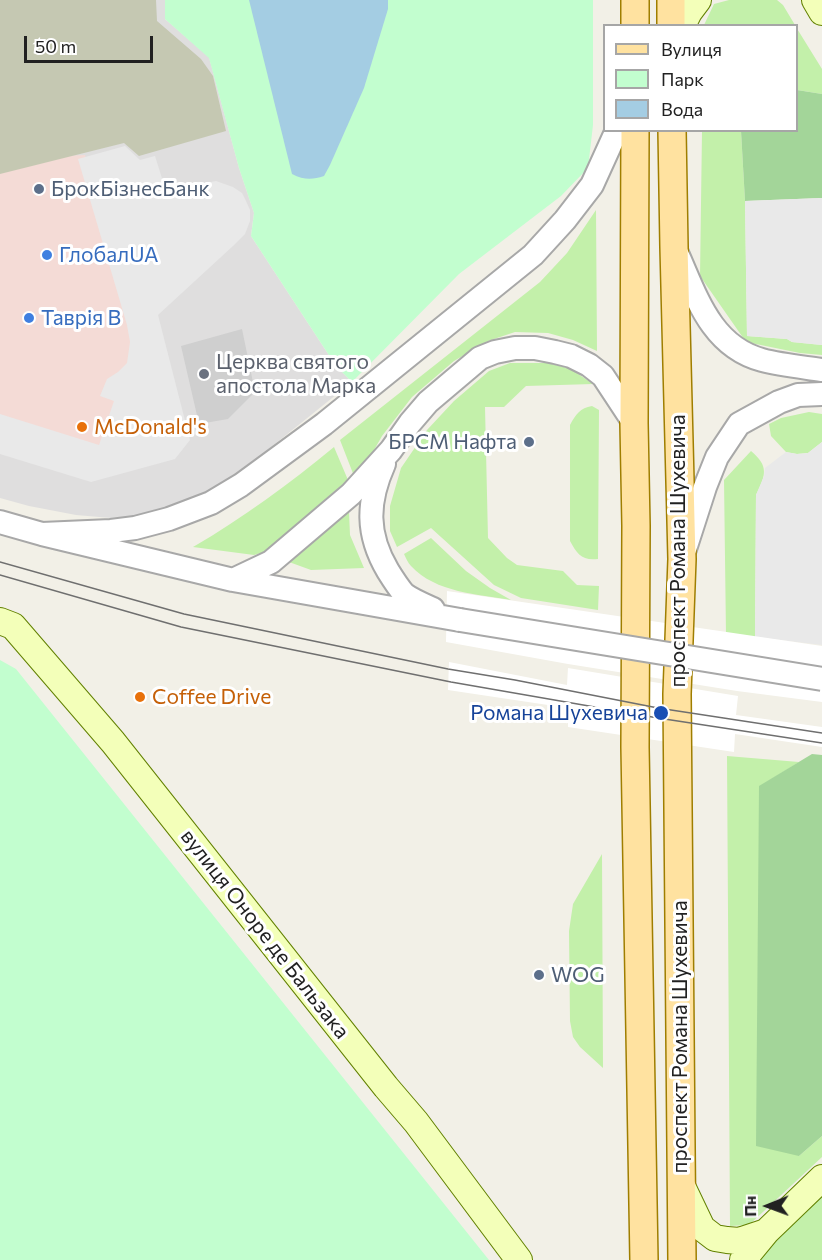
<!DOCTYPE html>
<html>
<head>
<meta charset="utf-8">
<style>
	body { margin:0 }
	#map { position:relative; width:822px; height:1260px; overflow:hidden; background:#f2f0e7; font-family:Commissioner,sans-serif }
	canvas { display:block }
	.legend { position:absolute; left:603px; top:24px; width:195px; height:108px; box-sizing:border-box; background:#fff; border:2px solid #a6a6a6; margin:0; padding:8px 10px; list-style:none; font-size:18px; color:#212121 }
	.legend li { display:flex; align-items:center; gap:12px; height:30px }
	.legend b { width:30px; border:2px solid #a6a6a6 }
	.north { position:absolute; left:738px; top:1176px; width:60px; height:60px; -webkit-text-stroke:4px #fff; paint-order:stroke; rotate:269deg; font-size:16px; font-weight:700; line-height:24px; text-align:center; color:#212121 }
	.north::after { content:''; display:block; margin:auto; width:21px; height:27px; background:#212121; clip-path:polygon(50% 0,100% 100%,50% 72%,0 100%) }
	.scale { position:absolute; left:24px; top:36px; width:129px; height:27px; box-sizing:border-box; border:3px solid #212121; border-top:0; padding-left:8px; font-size:18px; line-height:21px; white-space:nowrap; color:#212121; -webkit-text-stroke:4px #fff; paint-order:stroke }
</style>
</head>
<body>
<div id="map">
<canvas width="822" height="1260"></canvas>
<ul class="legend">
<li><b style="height:8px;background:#ffe2a0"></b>Вулиця</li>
<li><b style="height:16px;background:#c2fecf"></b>Парк</li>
<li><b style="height:16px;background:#a4cde3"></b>Вода</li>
</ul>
<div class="north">Пн</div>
<div class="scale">50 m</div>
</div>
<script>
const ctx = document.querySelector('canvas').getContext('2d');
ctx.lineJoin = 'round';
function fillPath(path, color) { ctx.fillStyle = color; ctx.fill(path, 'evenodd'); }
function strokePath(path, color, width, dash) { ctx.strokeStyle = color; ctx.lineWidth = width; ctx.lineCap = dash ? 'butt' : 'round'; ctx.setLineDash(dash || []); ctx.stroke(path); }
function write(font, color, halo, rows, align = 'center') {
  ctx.font = font + ' Commissioner,sans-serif'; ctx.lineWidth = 6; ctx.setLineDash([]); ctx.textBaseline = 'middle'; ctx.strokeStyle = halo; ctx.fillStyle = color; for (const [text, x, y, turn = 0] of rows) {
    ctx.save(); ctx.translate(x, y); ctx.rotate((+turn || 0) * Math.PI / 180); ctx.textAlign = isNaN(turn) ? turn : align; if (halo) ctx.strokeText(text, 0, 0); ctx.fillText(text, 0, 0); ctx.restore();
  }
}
const residential = new Path2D(`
	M0,0H165V19L209,57L239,168L254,213L251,236L336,366L352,382L255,460L211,490L183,503L144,515L111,518L76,515L29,506L0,498Z`);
const commercial = new Path2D(`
	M85,155L108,241L169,443L150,460L0,432V172L60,156Z`);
const religious = new Path2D(`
	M242,329L255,392L228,419L199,424L181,346Z`);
const construction = new Path2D(`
	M0,0H156L157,21L201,59L213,76L226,131L139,156L124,143L0,174Z`);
const grass = new Path2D(`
	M729,0H777L783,5L795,25H704L714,4Z
	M796,27L822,69V94L797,90Z
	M702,131H741L745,201L747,336L787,339L792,342L822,345V355L800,353L746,342L700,276Z
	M596,210L597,351L573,340L548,333L515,332L488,341L454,361L412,397L382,436L370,457L354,476L340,440L540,282L567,253Z
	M510,363H548L571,369L593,384L526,386L504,407H485L488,538L507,558L517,565L563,571L577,585L599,586L598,610L521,598L494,585L431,528L397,547L390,531V506L401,468L427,430L454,401L489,371Z
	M592,406L599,410L598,559C582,561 577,554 570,541V425C576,414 580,408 592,406Z
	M809,412L822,414V442L808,453L797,454L786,452L771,436L769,424L781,418Z
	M334,447L348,480L264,552L254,555L193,547C243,518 289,484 334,447Z
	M751,451C769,466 766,475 756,495L755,637L726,635L724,480Z
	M349,512L350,535L364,568L311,570L289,562Z
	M431,538L466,571L490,588L511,600C478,594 436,593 411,566C408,563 406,558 404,554Z
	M727,756L799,762L759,787L799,1156L822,1136V1157L749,1225L730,1226Z
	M602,854L603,1068L580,1047L573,1037L570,1021L569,931L573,904Z
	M822,1194V1260H759L773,1241Z`);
const forest = new Path2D(`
	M797,90L822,94V198L745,201L741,131L796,130Z
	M812,754L822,755V1136L799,1156L756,1146L759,786Z`);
const park = new Path2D(`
	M165,0H593V125L588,168L561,196L459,274L352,382L336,366L251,236L254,213L239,168L209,58L165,19Z
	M0,660L16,669L489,1260H0Z`);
const parking = new Path2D(`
	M125,146L140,160L155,156L166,191L216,181L233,187L242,193L246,201L250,210V221L245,234L233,246L158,315L190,440L175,459L91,482L0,454V414L99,445L114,401L100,396L107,379L118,372L127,363L130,342L127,325L78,159Z
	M822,198V345L792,342L787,339L747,336L745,201Z
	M822,442V645L755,637L756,495L764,476L765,468L786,452L797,454L808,453Z`);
const water = new Path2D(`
	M249,0H388V9L364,88L330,165L324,176C312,180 304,180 292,174Z`);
const pier = new Path2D(`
	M447,591L822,646V702L737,691L568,664L446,642Z
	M449,662L567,685L568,668L738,696L736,715L822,727V747L735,734L734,752L568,727V708L448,690Z`);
const tertiary = new Path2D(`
	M676,251C696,295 710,346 762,360C781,365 802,367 822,370
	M384,464C367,502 366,534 388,571C393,579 398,587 404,594C412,600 424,605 433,609
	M0,522L42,534L233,580L460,620
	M42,534L111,531L135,528L169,519L211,503L241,485L324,424L533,255L565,220L592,185L617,130
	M685,549L705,487L717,457L739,424L779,402L798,395L822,394
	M233,580L271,562L351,494L391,450L410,423L428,402L480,358L495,352L515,348H535L555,352L571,356L589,365L603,376L634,423`);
const secondary = new Path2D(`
	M815,0L822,12
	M682,26L689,12L698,0
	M0,621L13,626L113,742L386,1087L416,1122L519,1260
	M681,1184L702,1228L715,1238L727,1240L739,1241L766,1232
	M743,1260L766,1232L822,1178`);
const primary = new Path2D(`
	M635,0V26
	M671,0V26
	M635,130L634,423L636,526L635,747L644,1260
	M672,130L674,247L682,559L677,694L682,1260`);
const tram = new Path2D(`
	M0,562L184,614L448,669L515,680L658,708L822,733
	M0,575L181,627L451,682L658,718L822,743`);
const tertiaryBridge = new Path2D(`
	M460,620L822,679`);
const markers = [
	[39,189,6,"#5c6f8a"],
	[47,255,6,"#3f7fe0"],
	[29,318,6,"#3f7fe0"],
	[204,374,6,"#6b7280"],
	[82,427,6,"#e8710a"],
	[529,442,6,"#5c6f8a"],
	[140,697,6,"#e8710a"],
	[661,713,8,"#1a4fb4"],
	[539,975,6,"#5c6f8a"]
];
const serviceNames = [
	["БрокБізнесБанк",51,189],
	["БРСМ Нафта",517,442,"right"],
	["WOG",551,975]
];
const shopNames = [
	["ГлобалUA",59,255],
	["Таврія В",41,318]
];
const worshipNames = [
	["Церква святого",216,362],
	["апостола Марка",216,386]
];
const foodNames = [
	["McDonald's",94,427],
	["Coffee Drive",152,697]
];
const streetNames = [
	["проспект Романа Шухевича",678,551,-90],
	["вулиця Оноре де Бальзака",265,934,52],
	["проспект Романа Шухевича",680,1037,-90]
];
const transitNames = [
	["Романа Шухевича",648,713]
];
fillPath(residential, '#dfdede');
fillPath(commercial, '#f4dbd6');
fillPath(religious, '#cfcfcf');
fillPath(construction, '#c5c8b2');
fillPath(grass, '#c3f0aa');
fillPath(forest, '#a3d599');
fillPath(park, '#c2fecf');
fillPath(parking, '#e9e9e9');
fillPath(water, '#a4cde3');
fillPath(pier, '#fff');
strokePath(tertiary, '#a8a8a8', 26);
strokePath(secondary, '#628100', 28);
strokePath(primary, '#9f7e00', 30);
strokePath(tertiary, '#fff', 22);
strokePath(secondary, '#f3ffb9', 26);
strokePath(primary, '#ffe2a0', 27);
strokePath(tram, '#6f6f6f', 1.5);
strokePath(tertiaryBridge, '#a8a8a8', 26, []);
strokePath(tertiaryBridge, '#fff', 22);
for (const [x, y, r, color] of markers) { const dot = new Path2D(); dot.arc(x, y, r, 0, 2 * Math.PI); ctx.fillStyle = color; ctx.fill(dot); strokePath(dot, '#fff', 2); }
write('21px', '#4e5e75', '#fff', serviceNames, 'left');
write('21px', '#366cbe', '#fff', shopNames, 'left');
write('21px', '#5b616d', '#fff', worshipNames, 'left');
write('21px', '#c56008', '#fff', foodNames, 'left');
write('21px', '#212121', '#fff', streetNames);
write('21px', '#164399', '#fff', transitNames, 'right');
</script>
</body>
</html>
